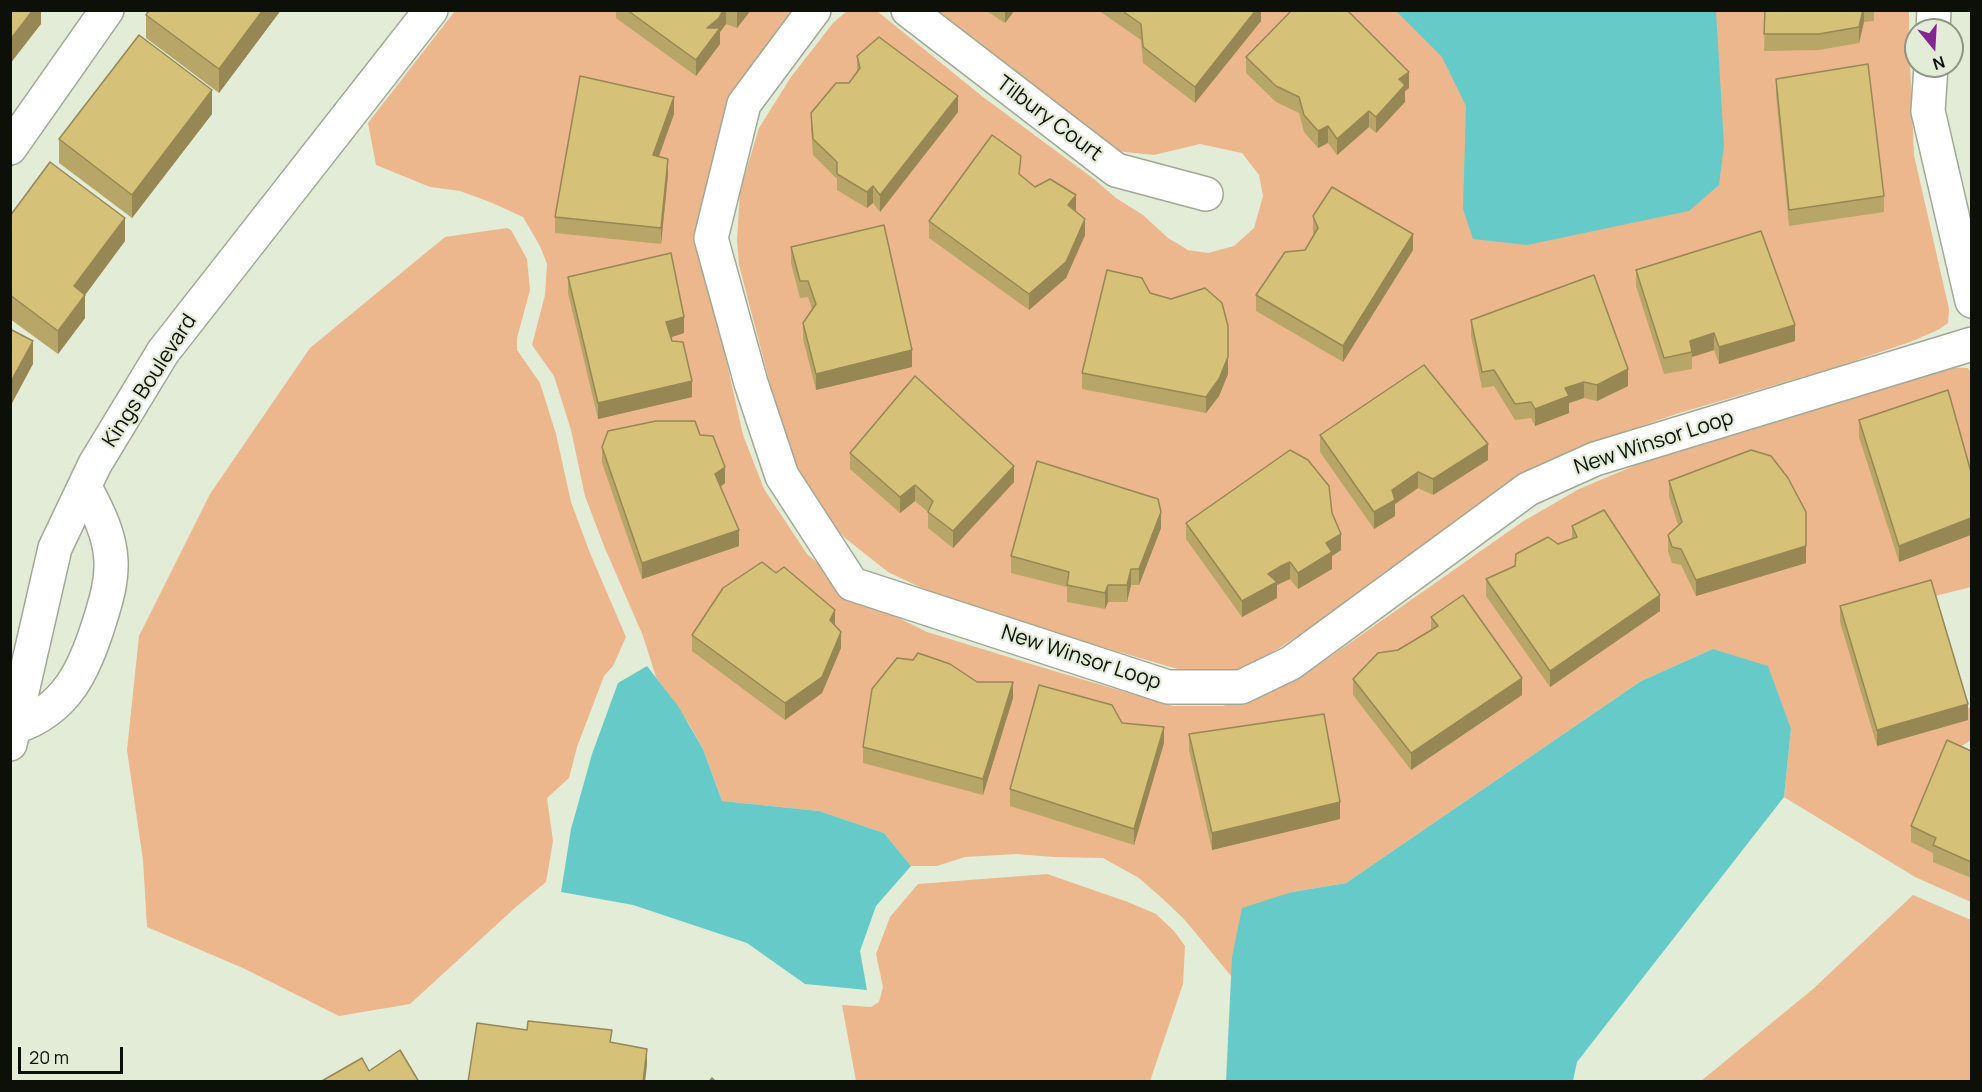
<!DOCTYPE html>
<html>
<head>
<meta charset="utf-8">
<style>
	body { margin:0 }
	#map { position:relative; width:1982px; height:1092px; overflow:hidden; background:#e3ecd7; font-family:Manrope,sans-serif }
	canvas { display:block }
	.frame { position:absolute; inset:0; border:12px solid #0d1009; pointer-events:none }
	.north { position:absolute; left:1904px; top:18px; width:60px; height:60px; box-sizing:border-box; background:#e3ecd7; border:2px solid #8d9485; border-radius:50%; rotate:162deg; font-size:16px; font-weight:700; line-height:24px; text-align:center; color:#0d1009 }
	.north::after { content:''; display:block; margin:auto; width:21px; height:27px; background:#842691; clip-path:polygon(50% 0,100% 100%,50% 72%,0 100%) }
	.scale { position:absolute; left:18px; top:1047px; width:105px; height:27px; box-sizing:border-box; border:3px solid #0d1009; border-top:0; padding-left:8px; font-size:18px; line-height:21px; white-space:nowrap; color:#0d1009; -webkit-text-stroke:4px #e3ecd7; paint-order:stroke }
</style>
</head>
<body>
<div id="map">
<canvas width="1982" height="1092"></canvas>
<div class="frame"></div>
<div class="north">N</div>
<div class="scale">20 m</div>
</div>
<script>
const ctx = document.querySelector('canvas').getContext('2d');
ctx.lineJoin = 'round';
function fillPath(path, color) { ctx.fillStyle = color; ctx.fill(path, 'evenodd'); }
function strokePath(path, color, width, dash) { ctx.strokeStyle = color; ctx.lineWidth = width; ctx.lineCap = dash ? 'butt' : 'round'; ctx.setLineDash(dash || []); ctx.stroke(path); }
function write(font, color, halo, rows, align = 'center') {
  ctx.font = font + ' Manrope,sans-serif'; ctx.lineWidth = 4.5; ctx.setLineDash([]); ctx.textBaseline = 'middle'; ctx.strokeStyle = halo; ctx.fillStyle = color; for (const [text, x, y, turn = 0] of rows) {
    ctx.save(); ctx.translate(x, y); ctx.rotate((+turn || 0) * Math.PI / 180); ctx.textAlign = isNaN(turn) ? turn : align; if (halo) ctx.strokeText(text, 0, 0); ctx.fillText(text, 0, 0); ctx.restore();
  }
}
const green = new Path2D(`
	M455,11H798L728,117L711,292L743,435L764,489L807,554L858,598L927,632L1054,671L1173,706H1223L1300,678L1522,522L1579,489L1636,465L1810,412L1941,367L1968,368L1972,374L1971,587L1931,597L1965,709L1971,707V740L1947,756L1936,855L1933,861L1971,878V902L1915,877L1784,797L1791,729L1713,649L1641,681L1346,883L1292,892L1234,951L1232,977L1184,919L1164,900L1139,878L1103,858L1054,857L1016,854L965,857L937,866H911L884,833L819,811L722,801L703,749L689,724L656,677L643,636L604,546L585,496L571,430L554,376L532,345L545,295L547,264L540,246L523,217L490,202L460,191L430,187L376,165L368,123Z
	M847,11H877L983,97L1094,179L1116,198L1143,215L1168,238L1188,250L1208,253L1234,246L1254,228L1263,196L1259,175L1242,153L1200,144L1154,155L1116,151L929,11H1909V42L1914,155L1949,309L1948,323L1938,330L1910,342L1836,367L1679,413L1587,445L1267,656L1236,670L1188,672L989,614L941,597L888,572L845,538L815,505L788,453L739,265L737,240L740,191L759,128L791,77L833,23Z
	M507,228L511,230L527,259L530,290L517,338V350L540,383L556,434L571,502L590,553L626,637L613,666L604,676L577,747L569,778L547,798L553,841L546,882L517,906L410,1004L339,1016L245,969L147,927L143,860L127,750L139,636L210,494L310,348L445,237Z
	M1047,874L1128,902L1156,914L1174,931L1185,946L1183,984L1150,1081H856L842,1005L871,1007L879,1002L883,987L876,954L890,917L918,884Z
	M1913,895L1971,920V1081H1701L1813,989Z`);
const water = new Path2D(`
	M1396,11H1716L1724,145L1719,185L1689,211L1527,245L1473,239L1463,209L1466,106L1442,57Z
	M1713,649L1768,666L1791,729L1784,797L1577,1062L1573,1081H1226L1232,957L1242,908L1292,892L1346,883L1641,681Z
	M647,666L678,706L703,749L722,801L819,811L884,833L911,866L876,906L860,951L867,990L805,984L747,943L633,905L561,892L571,829L592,754L618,683Z`);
const minor = new Path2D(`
	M814,10L744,104L711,238L751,383L782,476L852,584L1168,687H1241L1291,663L1528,489L1595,459L1972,344
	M908,10L1116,170L1206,194
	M1933,30L1934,10
	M1931,66L1928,111L1972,301
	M10,148L107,10
	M15,727C67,710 85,669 100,620C106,601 112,581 111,561C110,534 97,510 85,487
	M10,744L55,548L95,464L163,352L431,10`);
const wall = new Path2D(`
	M149,10H281L219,93L146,38V15Z
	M616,10H751L737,28L726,24L720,32V44L696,76L616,18Z
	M985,10H1015L1005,23Z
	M1098,10H1261V21L1195,103L1143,63L1141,40Z
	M1765,10H1874V21L1864,22L1859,43L1819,50L1764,51Z
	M857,56L958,112L880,212L873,203L867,208L837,190V179L813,155L811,129V113L849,83L857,72Z
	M1246,57L1409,88L1405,91V102L1376,133L1369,127L1337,155L1328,143L1318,148L1304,132L1299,113L1276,102L1246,73Z
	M1776,79L1884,196V212L1789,226L1776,95Z
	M212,114L132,218L59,163V139Z
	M674,114L659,157L668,175L661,244L555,233V217Z
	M1035,187L1076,211V212L1085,235L1066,278L1029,310L929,238V221Z
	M10,216L125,241L85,295V318L58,354L10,319Z
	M1313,216L1413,250L1343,362L1256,311V295L1305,250L1314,235L1313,232Z
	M791,247L912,367L816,390L803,339V323L812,309L808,297L800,298L791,263Z
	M1636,270L1795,341L1719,364L1714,350L1692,357V369L1664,374L1636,286Z
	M568,277L684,333L671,337L692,397L598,419L568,293Z
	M1150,293L1228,374L1219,396L1206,413L1082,389V373Z
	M1471,320L1628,386L1597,401L1584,398L1569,403V413L1535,426L1531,418L1515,420L1494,386L1482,388L1471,336Z
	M1948,390L1899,562L1859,437V420Z
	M700,435L725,483L720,487L739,546L642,579L602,463V447Z
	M1320,435L1488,460L1433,495L1418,488L1395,504V516L1374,529L1320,452Z
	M850,453L1014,482L953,548L928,528V512L915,501L900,513L850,469Z
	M1669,481L1806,512V563L1696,596L1681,565L1672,563L1668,551V535L1678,525L1669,497Z
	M1332,513L1341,550L1332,556V569L1298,589L1290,579L1281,582L1277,585V598L1242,617L1186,539V523Z
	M1572,526L1660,611L1550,687L1486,596V579L1558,544L1572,539Z
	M1161,528L1139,585H1131L1127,602H1108L1105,609L1067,602V587L1011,573V556Z
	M1840,606L1968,720L1877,746L1840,622Z
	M1431,617L1522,695L1411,770L1353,695V679L1398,650L1431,630Z
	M835,625L841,648L822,693L785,720L692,651V635Z
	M977,682L1013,698L983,795L863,763V747Z
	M1122,723L1164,743L1134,845L1010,806V789Z
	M1189,734L1340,819L1212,850L1189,750Z
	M1971,751V878L1933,862V853L1911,842V826Z`);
const shadedWall = new Path2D(`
	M33,10H41V24L10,64V40Z
	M263,10H281L219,93V69Z
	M723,10H726V24L720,32V44L696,76V60L707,28Z
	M738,10H751L737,28V12Z
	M1005,10H1015L1005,23Z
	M1256,10H1261V21L1195,103V87Z
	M1863,10H1864V22L1859,43V27Z
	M1409,72V88L1405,91V102L1376,133V117L1399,79Z
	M212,90V114L132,218V195Z
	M958,96V112L880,212V195Z
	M674,97V114L653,172V155Z
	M1369,111V127L1337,155V139Z
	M1328,126V143L1318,148V131Z
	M668,159V175L661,244V228Z
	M873,186V203L867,208V192Z
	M1076,195V211L1068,222V205Z
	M125,218V241L74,310V286Z
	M1085,219V235L1066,278L1029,310V294Z
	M1413,234V250L1343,362V346Z
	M85,295V318L58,354V331Z
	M684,317V333L666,339V322Z
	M1795,325V341L1719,364V347Z
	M1714,333V350L1692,357L1690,341Z
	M33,341V364L10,407V383Z
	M912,350V367L816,390V374Z
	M1228,357V374L1219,396L1206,413V397Z
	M1628,369V386L1597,401V385Z
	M692,381V397L598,419V403Z
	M1584,382V398L1569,403V413L1535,426V409L1565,388Z
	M1488,444V460L1433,495V479Z
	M1014,466V482L953,548V531Z
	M725,467V483L715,491V474Z
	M1418,472V488L1395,504V516L1374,529V512L1392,490Z
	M915,485V501L900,513V497Z
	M1161,512V528L1139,585V569Z
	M1971,518V535L1899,562V546Z
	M739,530V546L642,579V563Z
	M1341,534V550L1332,556V569L1298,589V573L1326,543Z
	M1806,546V563L1696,596V580Z
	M1290,562V579L1277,585V598L1242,617V601L1268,574L1281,566Z
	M1131,569V585L1127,602V585Z
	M1108,585V602L1105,609V593Z
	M1660,595V611L1550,687V671Z
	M835,610V626L830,620Z
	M841,632V648L822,693L785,720V703Z
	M1522,678V695L1411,770V753Z
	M1013,682V698L983,795V779Z
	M1968,704V720L1877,746V730Z
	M1164,727V743L1134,845V829Z
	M1340,802V819L1212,850V833Z
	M647,1049V1065L645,1082H643Z`);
const building = new Path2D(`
	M10,10H33L10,40Z
	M149,10H263L219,69L146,15Z
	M627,10H723L719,18L707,28H720L696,60Z
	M1121,10H1256L1195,87L1143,47L1141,24Z
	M1292,10H1347L1409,72L1399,79L1405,85L1376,117L1369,111L1337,139L1328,126L1318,131L1304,115L1299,97L1276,86L1246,57Z
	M1765,10H1863L1859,27L1819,34H1764Z
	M139,35L212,90L132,195L59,139Z
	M879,37L958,96L880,195L873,186L867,192L837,174V162L813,139L811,113L836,83H849L860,68L857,56Z
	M1868,64L1884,196L1789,210L1776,79Z
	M580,76L674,97L653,155L668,159L661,228L555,217Z
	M992,135L1021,156L1019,174L1035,187L1050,179L1076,195L1068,205L1085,219L1066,262L1029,294L929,221Z
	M50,162L125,218L74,286L85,295L58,331L10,295V216Z
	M1332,187L1413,234L1343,346L1256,295L1285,252L1305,250L1318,228L1313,216Z
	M884,225L912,350L816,374L803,323L816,304L808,281H800L791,247Z
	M1761,231L1795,325L1719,347L1714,333L1690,341L1692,352L1664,358L1636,270Z
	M671,253L684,317L666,322L672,341L683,342L692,381L598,403L568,277Z
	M1107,270L1142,278L1150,293L1171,299L1205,288L1222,303L1228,326V357L1219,379L1206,397L1082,373Z
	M1594,275L1628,369L1597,385L1584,382L1565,388L1569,396L1535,409L1531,402L1515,404L1494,370L1482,372L1471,320Z
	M10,329L33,341L10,383Z
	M1424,365L1488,444L1433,479L1418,472L1392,490L1395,500L1374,512L1320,435Z
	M915,376L1014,466L953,531L928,512L933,501L915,485L900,497L850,453Z
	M1948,390L1971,472V518L1899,546L1859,420Z
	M656,421H695L700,435L713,436L725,467L715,474L739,530L642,563L602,447L608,431Z
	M1290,450L1308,460L1329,486L1332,513L1341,534L1326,543L1332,552L1298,573L1290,562L1281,566L1268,574L1277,582L1242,601L1186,523Z
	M1751,450L1771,456L1788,478L1806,512V546L1696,580L1681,549L1672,547L1668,535L1682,522L1669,481Z
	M1037,461L1158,499L1161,512L1139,569H1131L1127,585H1108L1105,593L1067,585L1069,572L1011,556Z
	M1604,510L1660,595L1550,671L1486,579L1515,566L1516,554L1548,537L1558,544L1577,537L1572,526Z
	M762,562L776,573L784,567L835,610L830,620L841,632L822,677L785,703L692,635L723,588Z
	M1931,580L1968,704L1877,730L1840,606Z
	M1463,595L1522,678L1411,753L1353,679L1378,653L1398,650L1438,626L1431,617Z
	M918,653L950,664L977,682H1013L983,779L863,747L872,689L897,658L913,660Z
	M1039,685L1112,705L1122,723L1164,727L1134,829L1010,789Z
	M1324,714L1340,802L1212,833L1189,734Z
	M1947,740L1971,751V862L1933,845L1936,838L1911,826Z
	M528,1021L612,1030L610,1042L647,1049L643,1082H468L477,1023L527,1030Z
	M400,1050L419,1082H320L362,1058L369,1071Z
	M712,1078L716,1082H709Z`);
const streetNames = [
	["Tilbury Court",1049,119,37],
	["Kings Boulevard",150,381,-57],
	["New Winsor Loop",1654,443,-18],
	["New Winsor Loop",1081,658,18]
];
fillPath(green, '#ecb78c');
fillPath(water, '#66cbc8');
strokePath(minor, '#a0a996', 36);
strokePath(minor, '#fff', 33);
fillPath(wall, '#b8a668');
fillPath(shadedWall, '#968755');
fillPath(building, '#d6c179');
strokePath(building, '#968755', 1.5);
write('21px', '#0d1009', '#e3ecd7', streetNames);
</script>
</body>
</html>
